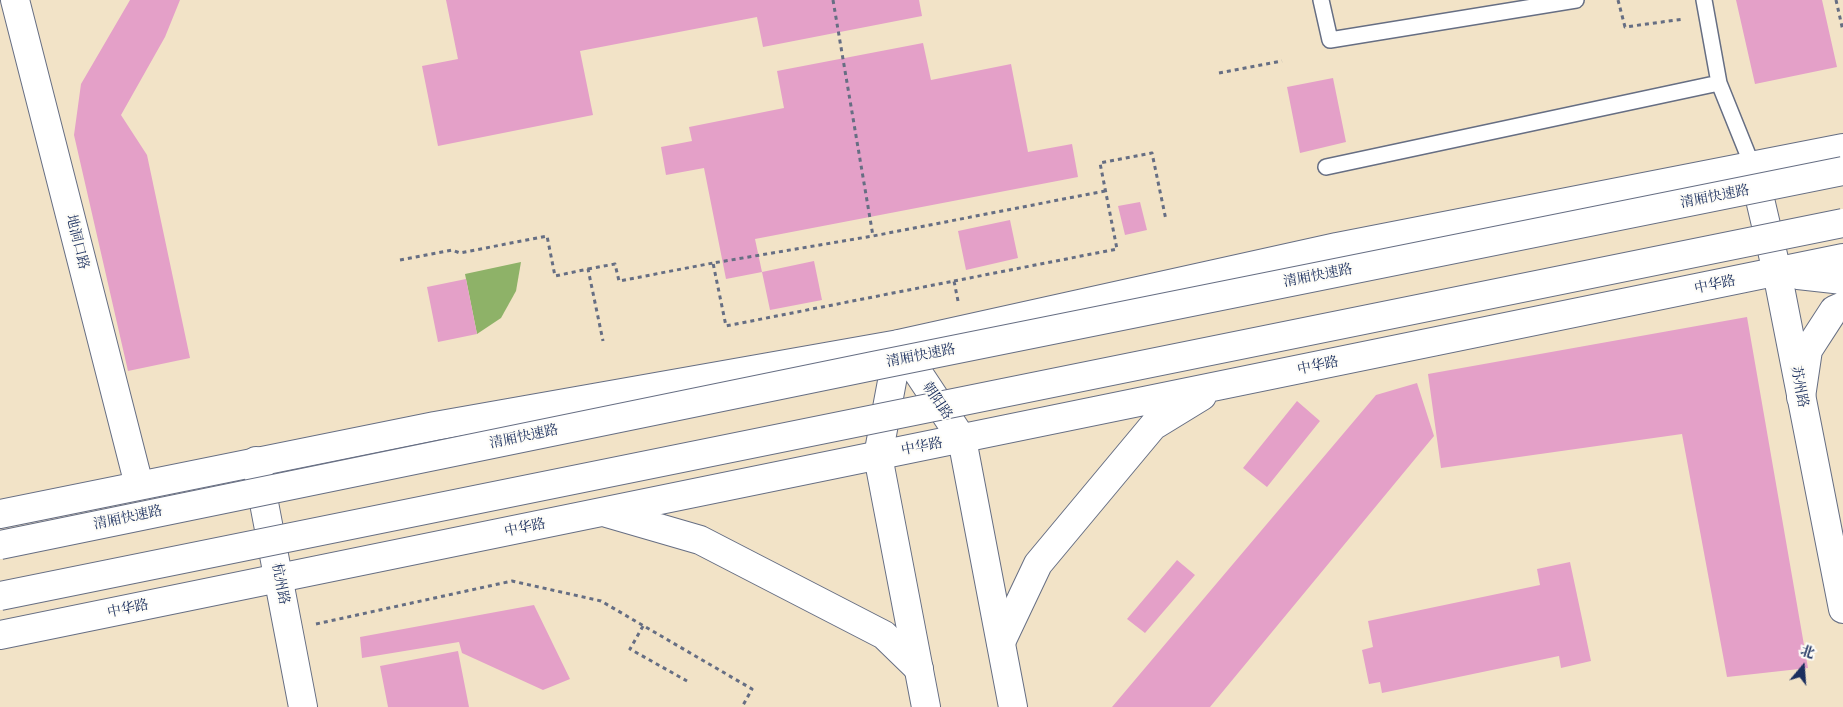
<!DOCTYPE html>
<html>
<head>
<meta charset="utf-8">
<style>
	body { margin:0 }
	#map { position:relative; width:1843px; height:707px; overflow:hidden; background:#f2e3c7; font-family:"Old Standard TT","Noto Serif SC",serif }
	canvas { display:block }
	.north { position:absolute; left:1778px; top:642px; width:50px; height:50px; -webkit-text-stroke:4px #fdfcf7; paint-order:stroke; rotate:18deg; font-size:14px; font-weight:700; line-height:20px; text-align:center; color:#1b2f5e }
	.north::after { content:''; display:block; margin:auto; width:18px; height:22px; background:#1b2f5e; clip-path:polygon(50% 0,100% 100%,50% 72%,0 100%) }
</style>
</head>
<body>
<div id="map">
<canvas width="1843" height="707"></canvas>
<div class="north">北</div>
</div>
<script>
const ctx = document.querySelector('canvas').getContext('2d');
ctx.lineJoin = 'round';
function fillPath(path, color) { ctx.fillStyle = color; ctx.fill(path, 'evenodd'); }
function strokePath(path, color, width, dash) { ctx.strokeStyle = color; ctx.lineWidth = width; ctx.lineCap = dash ? 'butt' : 'round'; ctx.setLineDash(dash || []); ctx.stroke(path); }
function write(font, color, halo, rows, align = 'center') {
  ctx.font = font + ' "Old Standard TT","Noto Serif SC",serif'; ctx.lineWidth = 4; ctx.setLineDash([]); ctx.textBaseline = 'middle'; ctx.strokeStyle = halo; ctx.fillStyle = color; for (const [text, x, y, turn = 0] of rows) {
    ctx.save(); ctx.translate(x, y); ctx.rotate((+turn || 0) * Math.PI / 180); ctx.textAlign = isNaN(turn) ? turn : align; if (halo) ctx.strokeText(text, 0, 0); ctx.fillText(text, 0, 0); ctx.restore();
  }
}
const forest = new Path2D(`
	M521,262L516,291L501,318L477,334L465,274Z`);
const building = new Path2D(`
	M130,0H180L165,37L121,115L147,155L190,358L128,371L74,135L81,84Z
	M446,0H919L922,16L763,47L757,17L580,51L593,115L438,146L422,66L458,59Z
	M1736,0H1822L1837,67L1755,84Z
	M923,43L931,80L1011,64L1028,152L1072,144L1078,177L755,239L762,272L726,279L704,168L666,175L661,147L692,141L689,127L784,108L777,71Z
	M1333,78L1346,142L1300,153L1287,87Z
	M1140,202L1147,230L1125,235L1118,206Z
	M1010,220L1018,258L966,270L958,231Z
	M814,261L822,300L770,310L762,272Z
	M466,279L477,334L438,342L427,287Z
	M1747,317L1808,668L1727,677L1682,434L1441,468L1428,374Z
	M1417,383L1434,436L1210,707H1112L1376,395Z
	M1297,401L1320,421L1267,487L1243,468Z
	M1177,560L1195,575L1145,633L1127,619Z
	M1570,562L1591,661L1561,668L1559,656L1382,693L1380,682L1369,684L1362,650L1373,647L1368,621L1540,585L1537,569Z
	M534,605L570,679L543,690L462,653L459,642L362,658L360,637Z
	M458,651L469,707H388L380,666Z`);
const path = new Path2D(`
	M833,0L873,236
	M1618,0L1625,27L1684,19
	M1836,0L1843,31
	M1219,73L1282,61
	M400,260L452,250L460,253L547,236L555,276L588,269L603,341
	M588,269L615,264L619,281L713,263
	M954,281L1117,249L1100,163L1152,153L1166,220
	M958,301L954,281L726,326L713,263L873,236L1105,191
	M316,624L512,581L601,601L752,689L742,707
	M643,626L630,649L687,681`);
const lane = new Path2D(`
	M1321,0L1330,40L1576,0
	M1704,0L1719,83L1752,165
	M1326,167L1719,83`);
const street = new Path2D(`
	M15,0L139,485`);
const secondary = new Path2D(`
	M1752,165L1777,272L1843,609
	M256,461L303,707`);
const primary = new Path2D(`
	M899,344L962,439L1013,707
	M899,344L878,456L926,707`);
const highway = new Path2D(`
	M1798,275L1843,280
	M1801,397L1808,350L1834,310L1843,306
	M607,513L700,540L884,635L919,669
	M0,514L435,426L899,344L1337,247L1843,148
	M0,635L1843,258
	M1001,642L1038,564L1153,426L1202,396`);
const highwayBridge = new Path2D(`
	M0,545L873,366L1843,171
	M0,596L1843,223`);
const streetNames = [
	["清厢快速路",1715,197,-11],
	["地洞口路",77,242,76],
	["清厢快速路",1318,276,-11],
	["中华路",1715,285,-12],
	["清厢快速路",921,356,-11],
	["中华路",1318,366,-12],
	["苏州路",1799,387,79],
	["朝阳路",937,401,56],
	["清厢快速路",524,437,-12],
	["中华路",922,447,-11],
	["清厢快速路",128,518,-12],
	["中华路",525,528,-12],
	["杭州路",280,584,79],
	["中华路",128,609,-12]
];
fillPath(forest, '#8eb268');
fillPath(building, '#e4a0c8');
strokePath(lane, '#666e83', 18);
strokePath(street, '#666e83', 30);
strokePath(secondary, '#666e83', 30);
strokePath(primary, '#666e83', 30);
strokePath(highway, '#666e83', 30);
strokePath(path, '#666e83', 3, [4, 4]);
strokePath(lane, '#fff', 15);
strokePath(street, '#fff', 28);
strokePath(secondary, '#fff', 28);
strokePath(primary, '#fff', 28);
strokePath(highway, '#fff', 28);
strokePath(highwayBridge, '#666e83', 30, []);
strokePath(highwayBridge, '#fff', 28);
write('14px', '#1b2f5e', '#fdfcf7', streetNames);
</script>
</body>
</html>
